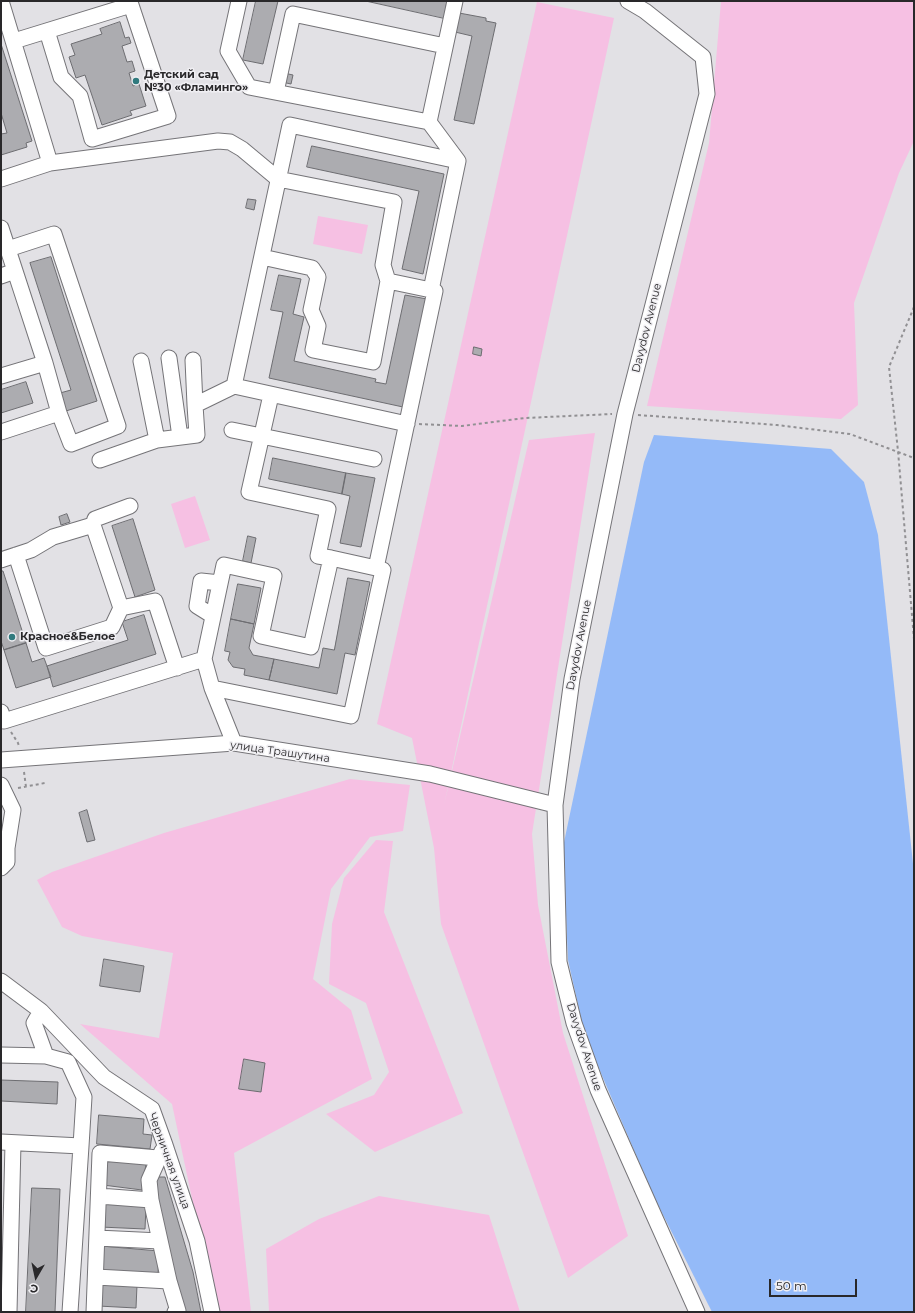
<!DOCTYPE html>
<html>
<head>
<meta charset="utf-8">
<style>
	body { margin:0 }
	#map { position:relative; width:915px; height:1313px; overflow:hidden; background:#e2e1e5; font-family:Montserrat,sans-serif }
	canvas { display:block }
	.frame { position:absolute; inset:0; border:2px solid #29282a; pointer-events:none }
	.north { position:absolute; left:16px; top:1257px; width:40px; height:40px; -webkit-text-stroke:3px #f0eff3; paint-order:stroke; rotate:189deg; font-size:11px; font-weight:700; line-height:16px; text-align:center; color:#29282a }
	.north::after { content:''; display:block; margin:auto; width:14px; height:18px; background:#29282a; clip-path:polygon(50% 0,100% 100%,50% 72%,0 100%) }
	.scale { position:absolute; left:769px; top:1279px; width:88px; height:18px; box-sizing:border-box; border:2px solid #29282a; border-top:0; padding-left:5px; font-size:12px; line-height:14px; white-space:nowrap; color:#29282a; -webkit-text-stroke:3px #f0eff3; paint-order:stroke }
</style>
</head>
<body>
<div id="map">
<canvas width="915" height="1313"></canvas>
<div class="frame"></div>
<div class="north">С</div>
<div class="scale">50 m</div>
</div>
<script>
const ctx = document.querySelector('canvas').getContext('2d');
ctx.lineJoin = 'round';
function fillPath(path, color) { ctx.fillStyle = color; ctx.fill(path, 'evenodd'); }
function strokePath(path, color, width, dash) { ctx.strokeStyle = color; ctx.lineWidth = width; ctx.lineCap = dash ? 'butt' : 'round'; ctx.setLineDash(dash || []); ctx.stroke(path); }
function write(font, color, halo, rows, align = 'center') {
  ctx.font = font + ' Montserrat,sans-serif'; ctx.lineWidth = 3; ctx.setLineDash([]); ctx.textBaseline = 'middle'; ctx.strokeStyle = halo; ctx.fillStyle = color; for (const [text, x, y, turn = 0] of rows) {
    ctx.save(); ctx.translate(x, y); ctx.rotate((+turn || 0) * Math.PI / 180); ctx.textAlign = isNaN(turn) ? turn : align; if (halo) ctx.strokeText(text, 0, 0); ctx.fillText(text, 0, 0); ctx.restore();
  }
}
const green = new Path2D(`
	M721,1H914V141L899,173L854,303L858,405L841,419L647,406L709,143Z
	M537,2L614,18L444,805L529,440L595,433L532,834L538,905L563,1033L628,1236L568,1278L441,924L434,848L412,738L377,724Z
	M318,216L368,225L362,254L313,244Z
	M195,496L210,540L185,548L171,504Z
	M350,779L410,785L403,831L370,837L331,889L313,979L351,1010L372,1079L234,1153L251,1312H216L172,1104L80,1024L159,1038L173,953L82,936L62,927L37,880L52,872L164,833Z
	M376,840L393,841L384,912L463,1113L375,1152L326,1114L374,1095L389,1072L366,1003L329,984L332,924L344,878Z
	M379,1196L489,1215L520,1312H269L266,1249L319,1219Z`);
const water = new Path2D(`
	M654,435L831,449L864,482L878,535L914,873V1312H712L654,1197L585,1036L568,960L563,847L626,547L644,462Z`);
const building = new Path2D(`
	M256,1H278L263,64L243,60Z
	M366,1H447L444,18Z
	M459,13L486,18V21L496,23L474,124L454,120L472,36L455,32Z
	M120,22L125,38L129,37L131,43L122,46L127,62L132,61L135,71L129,73L133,86L139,84L146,106L130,111L132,115L102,125L85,75L76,78L69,57L75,55L71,44L102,34L100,29Z
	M1,44L32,141L26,143L27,147L1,155V134L7,133L1,113Z
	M284,73L293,75L291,84L282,82Z
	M312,146L444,174L423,274L402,269L419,191L307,167Z
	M248,199L256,200L254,210L246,208Z
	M51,257L97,401L66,411L60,393L71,390L30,263Z
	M279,275L301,279L293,314L304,317L294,361L376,379L375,382L386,384L405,295L427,299L403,407L269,378L283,312L271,310Z
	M474,347L482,349L481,356L473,354Z
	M26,382L33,403L1,413V390Z
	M273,458L346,473L342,494L269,479Z
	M346,473L375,478L361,547L340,543L350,496L342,494Z
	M67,514L70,522L61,525L59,517Z
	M133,519L155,590L135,597L112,526Z
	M248,536L256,538L251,563L243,561Z
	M1,571H3L26,643L4,650L1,641Z
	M348,578L370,582L355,655L345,653L337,694L269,680L274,659L319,668L323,648L334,650Z
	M238,584L261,588L254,624L231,619Z
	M144,615L156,654L53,687L47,666L128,640L122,622Z
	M231,619L254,624L249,648L253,655L274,659L269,680L244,675L245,669L233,667L228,660L230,652L225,651Z
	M26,643L32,662L44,658L51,677L16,688L4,650Z
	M87,810L95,840L87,842L79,813Z
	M104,959L144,966L140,992L100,986Z
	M244,1059L265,1063L261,1092L239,1089Z
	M1,1080L58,1082L57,1104L1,1101Z
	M99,1115L144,1119L143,1134L152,1135L150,1149L97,1144Z
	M105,1159L146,1164L142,1190L103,1185Z
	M154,1177H165L193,1272L201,1312H185L154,1195Z
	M32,1188L60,1189L55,1312H26Z
	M101,1204L146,1206L145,1229L100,1227Z
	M101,1246L159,1251L158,1274L100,1271Z
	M99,1284L137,1285L136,1308L98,1306Z`);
const path = new Path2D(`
	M914,307L889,367L898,451L914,639
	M638,415L777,425L850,434L914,458
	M419,424L462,426L525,418L612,414
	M11,732L18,743L19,746
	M24,772L26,787
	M18,788L45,783`);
const minor = new Path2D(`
	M1,1L50,163
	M628,1L645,11L703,57L707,94L625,414L572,679L555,805L559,962L574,1023L598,1090L697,1312
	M14,41L131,5L168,116L92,139L80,96L61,77L47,31
	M276,92L293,14L445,46
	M429,122L455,1
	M1,179L50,163L218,141L230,142L242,149L278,179L394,202L383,265L388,281L373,362L313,350L318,326L311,310L318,277L312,268L262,257
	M1,228L45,363L59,413L1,432
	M8,249L54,234L118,426L71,444L59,413
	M1,276L15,271
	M388,281L431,290
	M169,358L180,437
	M193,360L195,405
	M141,361L157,440
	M1,376L45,363
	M407,424L234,386L290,125L458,161
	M232,430L374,459
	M100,460L157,440L197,435L195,405L234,386
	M93,525L121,608L155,601L177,668
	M16,555L46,648L112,627L121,608
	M331,558L376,568
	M1,560L31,550L53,537L93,525L95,519L130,506
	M213,616L197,606L201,581L220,583
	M204,659L224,565L274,576L261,636L311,647L331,558L318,556L328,509L249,492L271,395
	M212,688L351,716L383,570L376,568L435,291L431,290L458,161L429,122L249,87L228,51L239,1
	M1,712L4,721L204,659L212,688L234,743
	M1,760L234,743L430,774L555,805
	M1,785L13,810L7,848V862L1,868
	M1,981L41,1011L104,1077L152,1109L165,1145L197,1241L212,1312
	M41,1011L34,1023L46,1056
	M1,1055L46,1056L68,1062L84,1097L81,1146L1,1142
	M162,1151L149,1180L151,1200L169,1281L178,1311L175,1312
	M99,1196L151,1200
	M97,1238L160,1241
	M96,1277L169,1281
	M9,1312L13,1143
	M70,1312L81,1146
	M94,1312L100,1153L158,1158`);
const markers = [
	[136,81,4,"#307a7e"],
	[12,637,4,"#307a7e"]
];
const poiNames = [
	["Детский сад",144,75],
	["№30 «Фламинго»",144,88],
	["Красное&Белое",20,637]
];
const streetNames = [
	["Davydov Avenue",647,328,-76],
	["Davydov Avenue",579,645,-79],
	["улица Трашутина",280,752,8],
	["Davydov Avenue",584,1047,72],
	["Черничная улица",169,1161,70]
];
fillPath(green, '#f6c0e3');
fillPath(water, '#94baf8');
fillPath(building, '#acacb0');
strokePath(building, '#6d6d71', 1);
strokePath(minor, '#757478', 17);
strokePath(path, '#919093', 2, [3, 3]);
strokePath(minor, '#fff', 15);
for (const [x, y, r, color] of markers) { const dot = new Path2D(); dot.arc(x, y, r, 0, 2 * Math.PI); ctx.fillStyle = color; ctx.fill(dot); strokePath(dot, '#f0eff3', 1.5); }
write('bold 11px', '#29282a', '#f0eff3', poiNames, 'left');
write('11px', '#29282a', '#f0eff3', streetNames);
</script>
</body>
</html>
